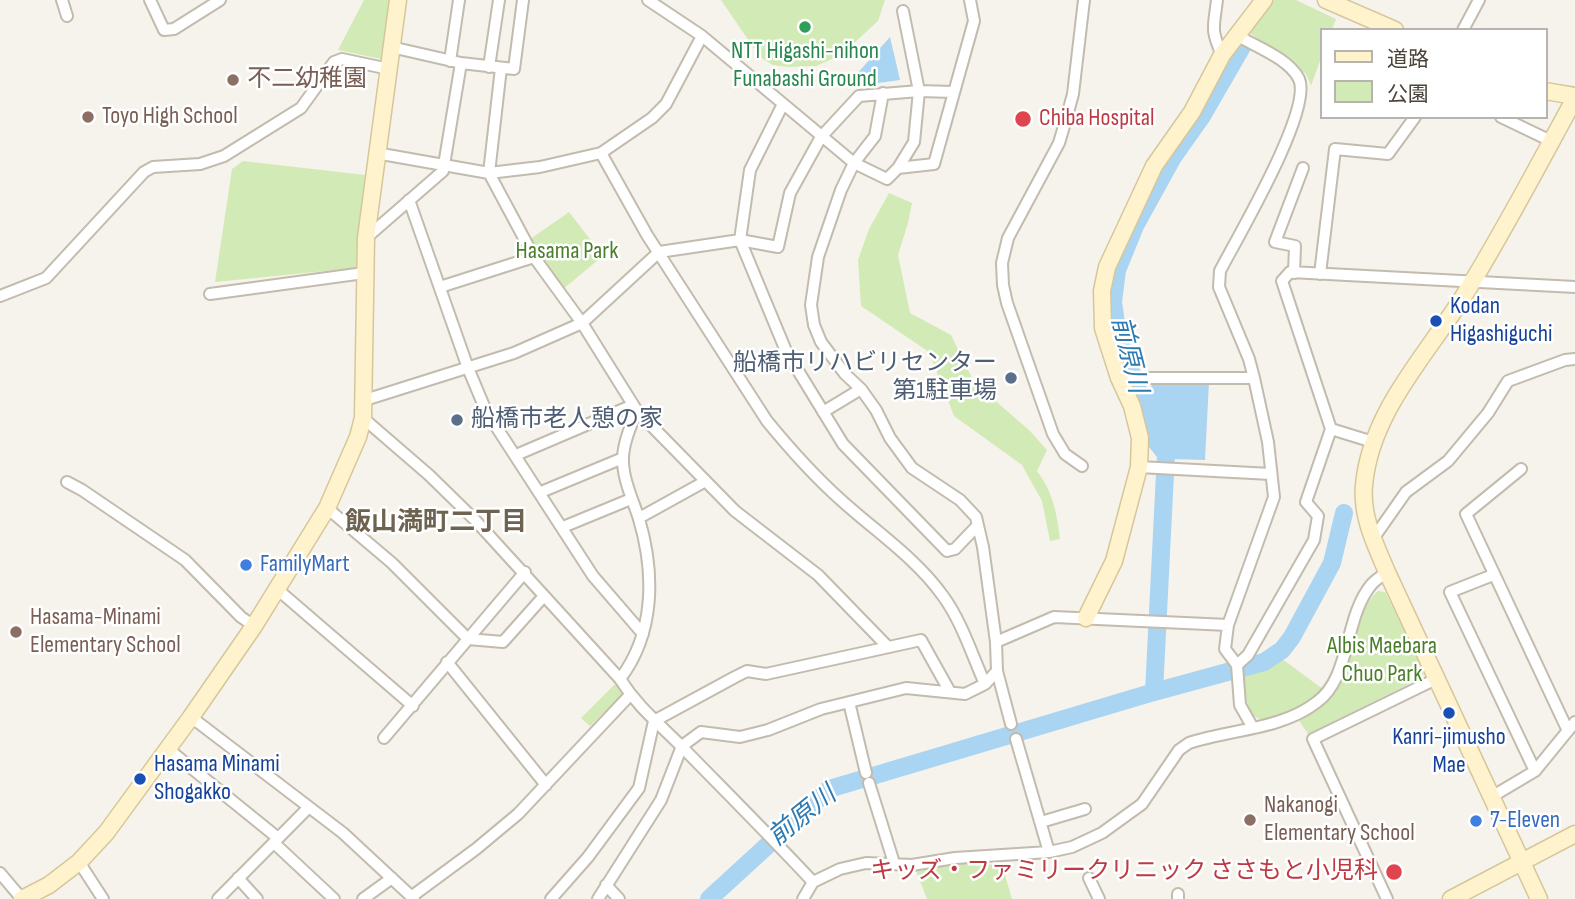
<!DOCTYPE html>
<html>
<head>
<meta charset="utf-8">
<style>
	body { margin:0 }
	#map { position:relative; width:1575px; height:899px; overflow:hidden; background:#f6f3ec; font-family:"Sofia Sans Condensed","Noto Sans JP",sans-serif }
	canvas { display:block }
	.legend { position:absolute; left:1320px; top:28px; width:228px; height:91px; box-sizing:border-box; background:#fff; border:2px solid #b7b4b0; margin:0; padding:9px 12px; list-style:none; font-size:21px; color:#4b4439 }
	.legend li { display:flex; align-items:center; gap:14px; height:35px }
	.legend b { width:35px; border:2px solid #b7b4b0 }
</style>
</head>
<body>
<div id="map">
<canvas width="1575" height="899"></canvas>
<ul class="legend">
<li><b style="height:9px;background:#fff3cd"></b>道路</li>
<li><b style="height:19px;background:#d2eab5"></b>公園</li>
</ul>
</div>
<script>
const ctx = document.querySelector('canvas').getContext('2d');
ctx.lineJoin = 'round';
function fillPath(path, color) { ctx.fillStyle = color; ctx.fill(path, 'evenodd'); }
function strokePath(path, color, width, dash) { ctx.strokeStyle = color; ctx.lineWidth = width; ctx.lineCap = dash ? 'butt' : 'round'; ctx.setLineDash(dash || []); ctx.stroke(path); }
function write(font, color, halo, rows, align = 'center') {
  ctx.font = font + ' "Sofia Sans Condensed","Noto Sans JP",sans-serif'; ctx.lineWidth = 5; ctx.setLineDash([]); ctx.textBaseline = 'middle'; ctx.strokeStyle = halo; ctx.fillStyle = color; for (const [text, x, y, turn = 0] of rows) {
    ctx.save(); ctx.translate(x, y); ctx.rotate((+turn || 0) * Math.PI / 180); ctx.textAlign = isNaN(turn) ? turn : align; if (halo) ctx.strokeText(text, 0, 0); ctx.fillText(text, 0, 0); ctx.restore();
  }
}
const green = new Path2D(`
	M364,0H389L381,59L338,50Z
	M721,0H885L878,21L841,55L816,66L788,67L773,65L760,57Z
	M1274,0H1296L1336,19L1332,30H1321V58L1311,86L1306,74L1250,33Z
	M243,161L365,175L356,268L215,282L232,169Z
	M889,193L912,203L908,223L898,255L910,313L951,335L974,382L1030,431L1047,450L1037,471C1053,492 1057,514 1060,539L1050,541L1042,501L1022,465L954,416L929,352L861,306L858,260L869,229Z
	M569,212L603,256L562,290L529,240Z
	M1378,591L1385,592L1424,668L1423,677L1308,734L1292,710C1283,713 1273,718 1264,719C1245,722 1244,683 1243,670L1265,664L1278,656L1323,689L1334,694C1348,668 1357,607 1378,591Z
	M615,684L625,693L590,726L581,718Z
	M956,863L1002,865L1012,899H927L915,868Z`);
const water = new Path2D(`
	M890,37L900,80L863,85L854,77Z
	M1152,381L1209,382L1205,460L1172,459L1169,446L1153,427L1143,393L1151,390Z`);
const river = new Path2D(`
	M1154,692L1264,662L1282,650L1292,637L1332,563L1344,513
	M709,899L829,789L1154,692L1166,454L1150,434L1144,405L1118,338L1113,302L1117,270L1135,226L1173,157L1202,116L1243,45`);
const street = new Path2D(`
	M62,0L67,16
	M150,0L164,30L174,29L220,0
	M648,0L702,36L854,163L887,179L898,168L914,142L919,91L903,11
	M1217,0C1214,27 1210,29 1222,55
	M1463,30L1479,0
	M391,47L461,63L514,69L523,0
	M450,61L459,0
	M489,67L499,0
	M501,68L489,173L534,257L582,323L637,411L735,511L818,575L888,647
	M783,104L750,170L740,240L786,351L843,444L947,551L955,549L977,526
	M1501,117L1551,141
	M376,153L489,173L540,167L601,153L652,118L666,104L702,36
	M601,153L647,235L767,421C790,449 814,476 841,500C875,531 916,558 943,596C962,622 972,655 985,684
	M898,168L934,164L974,21L970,0
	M409,200L468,368L486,411L593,576L643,634
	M366,238L443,171L461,63
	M1294,273L1295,246L1275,242L1303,168
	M1320,274L1335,149L1388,154L1415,117
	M440,287L534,257
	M210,294L364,273
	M0,296L46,278L144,172L153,167L200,164L224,156L301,108L334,62L342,59L389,69
	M1119,378H1254
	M365,400L514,353L582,323L659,252L740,240L778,247L790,193L821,137L859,96L919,91L954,92
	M823,412L861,389
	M363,418L429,475L475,520L620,679C639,709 661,725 685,750C728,794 771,837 813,882L840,869L866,863L912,865L955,858L1049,852L1072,847L1102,833L1142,804L1179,750L1189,743C1231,729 1281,730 1317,702C1351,677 1344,618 1371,585C1375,580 1382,576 1387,572
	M1331,429L1373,442
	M516,455L633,405
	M1082,466L1065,454L1053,434L1007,303L1003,285L1002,263L1008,238L1059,143L1067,116L1073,94L1084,0
	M1139,467L1271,474
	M1521,469L1466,514L1568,731
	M67,482L82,490L185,560L241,617L254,626
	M541,492L623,458
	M327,508L392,563L468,639L503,642L544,596
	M639,518L704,482
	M563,527L631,499
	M1373,539L1406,492L1448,461L1488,413L1508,381L1565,360L1575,359
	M1493,575L1450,592L1535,771
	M277,589L413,706
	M1228,625L1274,497L1268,442L1254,378L1249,359L1219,287L1220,271C1237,238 1313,110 1299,79C1289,59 1257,47 1238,36
	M996,642L1054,617L1228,625L1225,649L1237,665L1240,705L1253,728
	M447,662L546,785
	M1237,665L1248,655L1314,540L1318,516L1306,502L1331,429L1282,281L1290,272L1575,287
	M997,671L1011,724
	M620,679C655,633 655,573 639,519C633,500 622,478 623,457C624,441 631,425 637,411
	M849,702L866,773
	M191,717L343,833L414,899
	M384,738L525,572
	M1016,739L1049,852
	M168,749L278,838
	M869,783L894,863
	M1493,796L1535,771L1575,722
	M1041,822L1085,809
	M274,843L334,899
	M79,862L103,899
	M0,873L22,899
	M238,878L257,899
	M1089,878L1099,899
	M606,885L619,899
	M411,897L476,849L518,814L630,695
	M218,899L309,807
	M363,899L392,878
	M551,899L588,857L639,788L654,721L735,677L747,671L766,674L921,640L950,692
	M598,899L661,800L682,746L701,732L740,737L768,730L821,709L906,688L965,694L985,684L997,671L996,642L983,547L976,517L960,500L912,468L890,438L876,410L861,389L845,374L821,342L814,325L811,305L818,257L841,190L854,163L875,136L883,93
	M803,899L813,882
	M1178,899V894
	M1387,899L1313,739L1438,678`);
const secondary = new Path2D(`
	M1326,0L1395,30
	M1545,91L1575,96
	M1086,618L1114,561L1139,467L1140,438L1132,406L1119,378L1103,328L1102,291L1107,267L1154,166L1192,112L1222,55L1264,0
	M22,899L49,885L79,862L106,833L191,717L254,626L327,508L358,437L363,418L366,238L398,0
	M1451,899L1575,834
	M1539,899L1387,572C1375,544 1361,516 1364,485C1371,409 1430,352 1468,289C1506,227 1540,162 1575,98`);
const markers = [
	[805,27,7,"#2e9e5b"],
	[233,80,7,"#8d6e63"],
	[88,117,7,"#8d6e63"],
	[1023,119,9,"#e0444e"],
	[1436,321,7,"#1a4fb4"],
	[1011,378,7,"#5c6f8a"],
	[457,420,7,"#5c6f8a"],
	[246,565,7,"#3f7fe0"],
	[16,632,7,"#8d6e63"],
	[1449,713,7,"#1a4fb4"],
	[140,779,7,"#1a4fb4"],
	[1250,820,7,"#8d6e63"],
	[1476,821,7,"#3f7fe0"],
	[1394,872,9,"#e0444e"]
];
const leisureNames = [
	["NTT Higashi-nihon",805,52],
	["Funabashi Ground",805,80]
];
const educationNames = [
	["不二幼稚園",247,80],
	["Toyo High School",102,117],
	["Hasama-Minami",30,618],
	["Elementary School",30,646],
	["Nakanogi",1264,806],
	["Elementary School",1264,834]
];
const healthNames = [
	["Chiba Hospital",1039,119],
	["キッズ・ファミリークリニック ささもと小児科",1378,872,"right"]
];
const parkNames = [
	["Hasama Park",567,252],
	["Albis Maebara",1382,647],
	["Chuo Park",1382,675]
];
const transitNames = [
	["Kodan",1450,307],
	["Higashiguchi",1450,335],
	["Kanri-jimusho",1449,738,"center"],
	["Mae",1449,766,"center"],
	["Hasama Minami",154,765],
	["Shogakko",154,793]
];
const serviceNames = [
	["船橋市リハビリセンター",997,364],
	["第1駐車場",997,392],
	["船橋市老人憩の家",471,420,"left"]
];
const shopNames = [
	["FamilyMart",260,565],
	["7-Eleven",1490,821]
];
const waterNames = [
	["前原川",1128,355,76],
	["前原川",803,817,-39]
];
const neighbourhoodNames = [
	["飯山満町二丁目",436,523]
];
fillPath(green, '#d2eab5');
fillPath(water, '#a9d4f2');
strokePath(river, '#a9d4f2', 18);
strokePath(street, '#c2bbae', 14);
strokePath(secondary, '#d6c79b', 19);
strokePath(street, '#fff', 10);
strokePath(secondary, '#fff3cd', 16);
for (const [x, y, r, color] of markers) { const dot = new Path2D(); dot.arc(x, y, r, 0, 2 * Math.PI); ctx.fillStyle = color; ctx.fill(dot); strokePath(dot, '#fff', 2.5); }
write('24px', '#27864d', '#fff', leisureNames);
write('24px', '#785e54', '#fff', educationNames, 'left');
write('24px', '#be3a42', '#fff', healthNames, 'left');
write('24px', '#4a7f2a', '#fff', parkNames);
write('24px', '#164399', '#fff', transitNames, 'left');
write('24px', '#4e5e75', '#fff', serviceNames, 'right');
write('24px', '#366cbe', '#fff', shopNames, 'left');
write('italic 26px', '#2e7ab2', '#fff', waterNames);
write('bold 26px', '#6e6250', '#fff', neighbourhoodNames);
</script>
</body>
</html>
